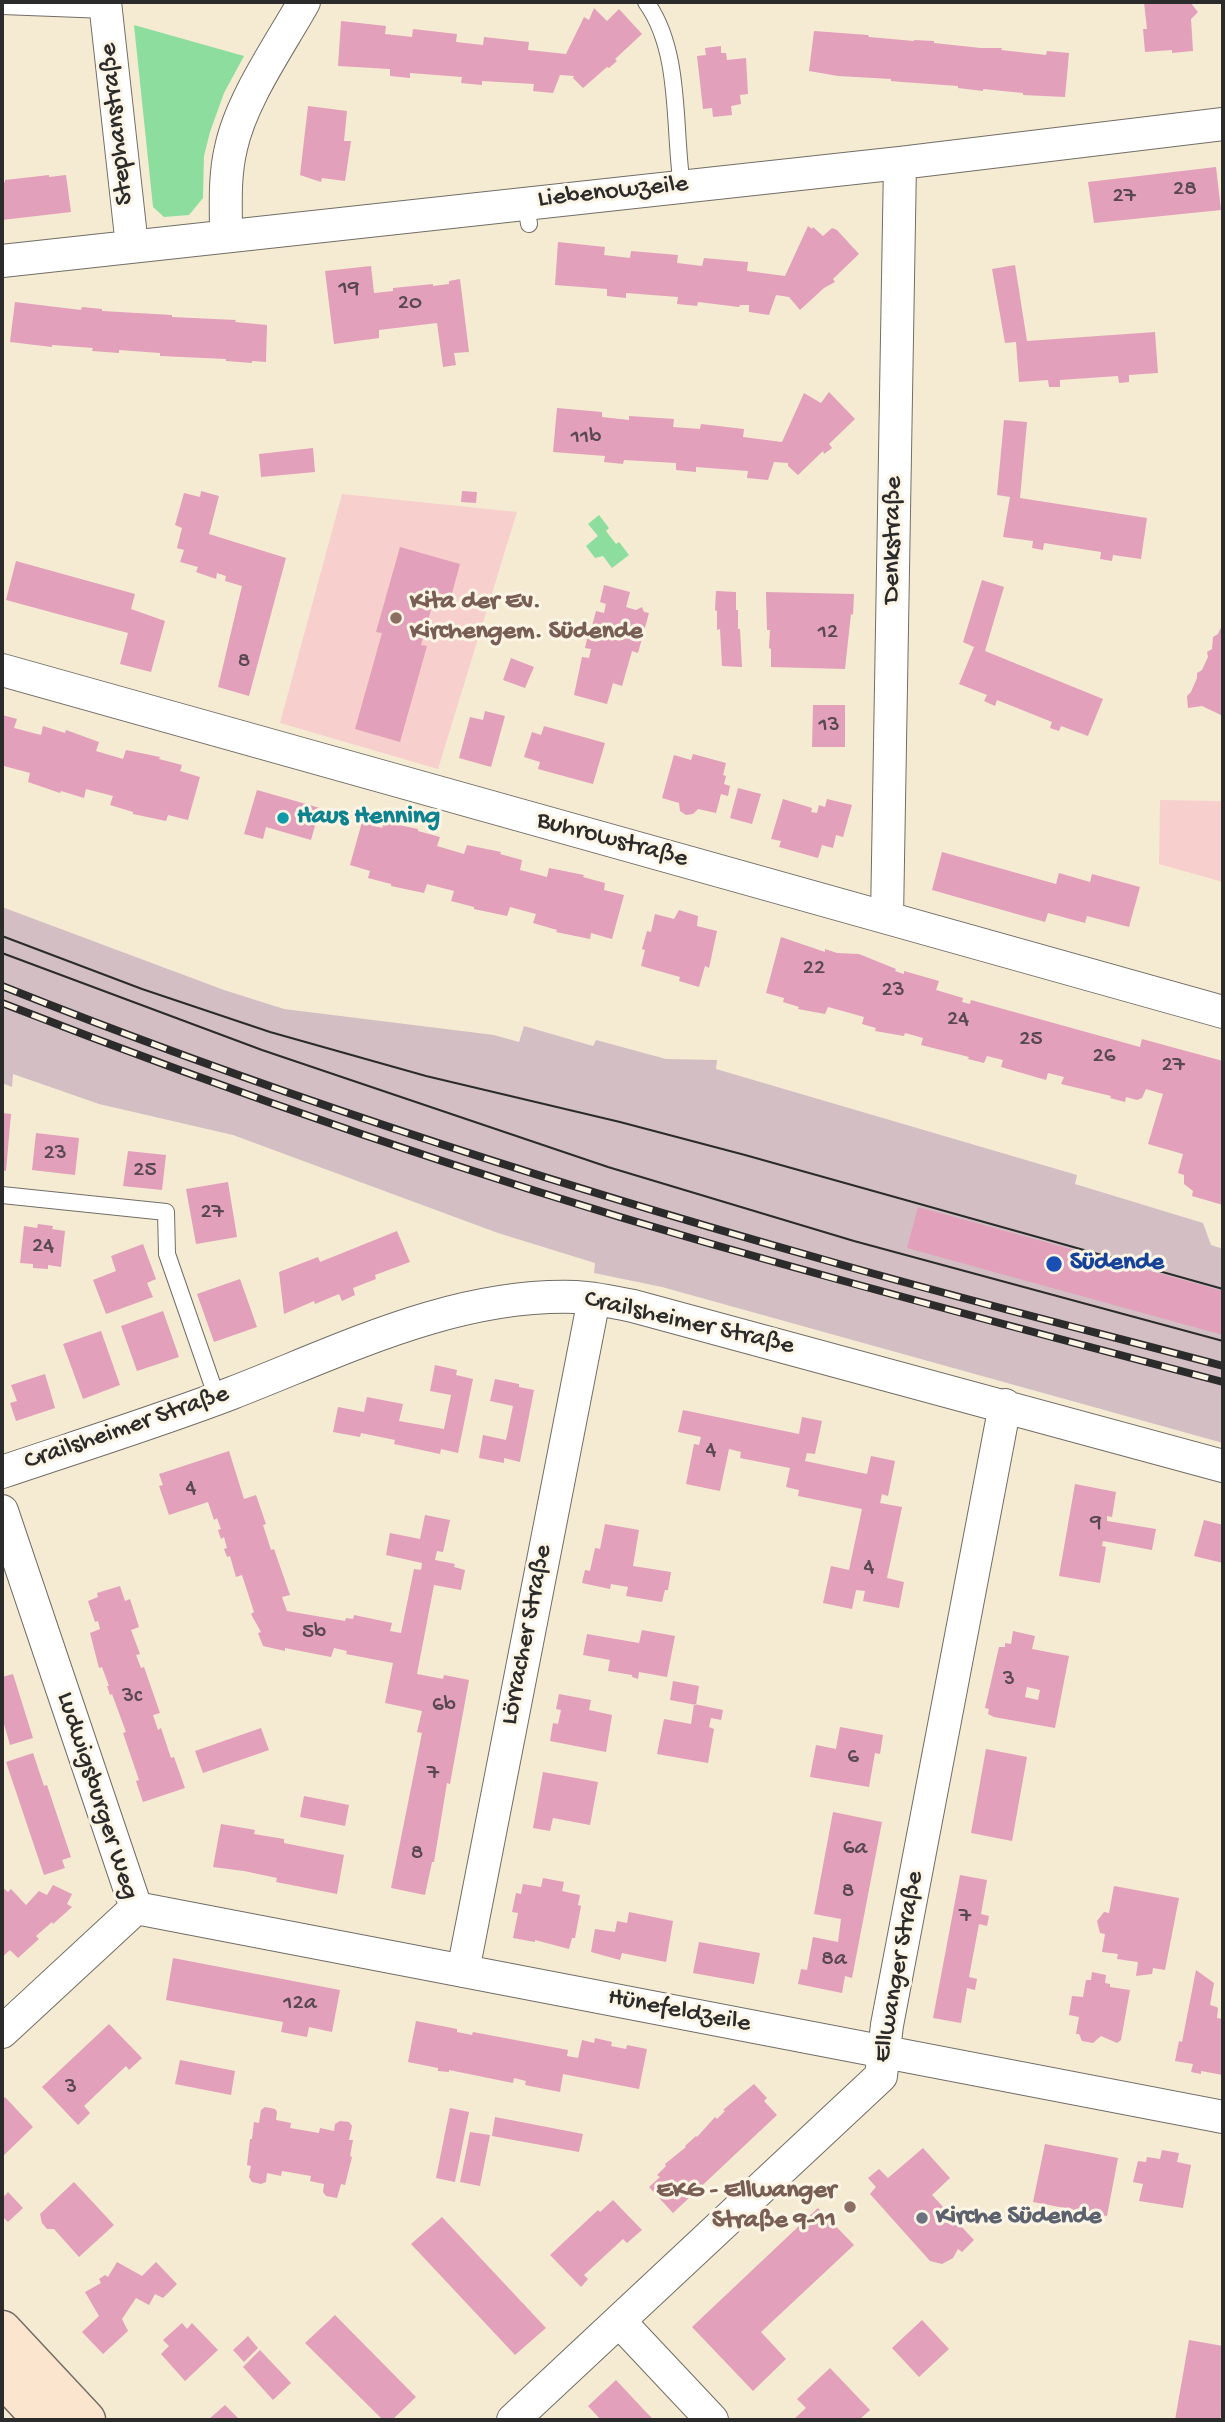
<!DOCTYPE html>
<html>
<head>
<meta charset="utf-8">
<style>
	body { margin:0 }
	#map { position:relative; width:1225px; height:2422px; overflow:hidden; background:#f5ebd3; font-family:"Gochi Hand",sans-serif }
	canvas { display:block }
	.frame { position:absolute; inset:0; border:4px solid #2b2b2b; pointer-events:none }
</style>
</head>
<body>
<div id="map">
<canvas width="1225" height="2422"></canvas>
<div class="frame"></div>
</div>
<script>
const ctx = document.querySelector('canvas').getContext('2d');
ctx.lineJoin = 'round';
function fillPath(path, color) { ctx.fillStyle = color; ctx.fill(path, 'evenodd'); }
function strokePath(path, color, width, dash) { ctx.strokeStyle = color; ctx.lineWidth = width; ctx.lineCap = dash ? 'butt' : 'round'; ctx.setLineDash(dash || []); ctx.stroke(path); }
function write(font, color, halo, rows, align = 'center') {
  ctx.font = font + ' "Gochi Hand",sans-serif'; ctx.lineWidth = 6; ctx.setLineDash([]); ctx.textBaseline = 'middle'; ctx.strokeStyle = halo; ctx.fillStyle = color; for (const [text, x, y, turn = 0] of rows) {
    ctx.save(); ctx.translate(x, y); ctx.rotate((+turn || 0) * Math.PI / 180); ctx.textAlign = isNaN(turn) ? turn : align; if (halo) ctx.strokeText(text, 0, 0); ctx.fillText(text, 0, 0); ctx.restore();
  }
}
const built = new Path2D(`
	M342,494L517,512L438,769L280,723Z
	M1160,800L1223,801V882L1159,864Z`);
const industrial = new Path2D(`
	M2,907L224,990L284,1009L494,1035L519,1042L524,1026L593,1046L596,1040L666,1059L717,1060L716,1069L1077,1175L1075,1184L1203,1223L1211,1245L1223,1249V1443L662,1287L594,1273L595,1263L498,1233L233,1135L99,1104L13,1074L12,1087L2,1083Z`);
const green = new Path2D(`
	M134,25L244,56L224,93L210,132L204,156L203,198L189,215L164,217L153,207Z
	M599,515L609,528L606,531L616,544L619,542L629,555L612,568L603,556L595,558L586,546L598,536L588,524Z`);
const building = new Path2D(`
	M1144,2H1190L1198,12L1191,19L1193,51L1172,53V50L1145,52L1143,29H1147Z
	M594,8L607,21L619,9L642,34L615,59L617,61L609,68L607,67L583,88L573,78L574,76L560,75L553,93L533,91L534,84L482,81V85L461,83L462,77L410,73V78L390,76V69L338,66L341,21L386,26L385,34L412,37L413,29L457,34L456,42L483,45L484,37L529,42L528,50L566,54L584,17L589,20Z
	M814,31L868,35L869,37L914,41V40L934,41V43L981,48H1002L1001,50L1046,55L1047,51L1069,53L1065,97L1023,95V93L983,89V91L958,88V86L902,82L891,81V79L838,76L809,71Z
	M721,46V53H726L727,60L746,58L748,94L740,95L741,104L731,106L732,115L713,117L712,108L703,109L697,56L706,55L705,48Z
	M308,106L347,111L344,141H351L345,181L322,178L321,182L300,175Z
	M1216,167L1221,210L1094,223L1088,182Z
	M49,175V177L66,175L71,212L2,220V183L5,182V180Z
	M808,226L812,229L813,227L823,236L832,228L837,230L859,254L833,279L835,282L824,288L800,310L789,297L776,295L769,315L749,312V305H740L739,307L698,302L697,306L677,304L678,297L626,293V298L607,296V289L555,285L558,242L605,247L604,255L630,258L631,251L678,255L677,263L702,266L704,258L748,262L747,271L785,276Z
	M1015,265L1027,341L1155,332L1158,373L1129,375V382L1119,383L1118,376L1060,380V387H1049L1048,380L1019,382L1016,342L1005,343L992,269Z
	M371,266L374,293L393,291V288L433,284V286L449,284V281L460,279L469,352L454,353L456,365L443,367L437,323L379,330V338L334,344L325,271Z
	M15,302L81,310L82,307L102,309V311L172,315V317L236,320L235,322L267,325L266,362L252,361V363L226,361V359L160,356V353L119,350V353L92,351L93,348L52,345V347L10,342Z
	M829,392L855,419L829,444L832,448L824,454L823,451L798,475L788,466V463L774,462L768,480L747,478L748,471L696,467V472L676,470V463L624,460L623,464L604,462L605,456L553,452L557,408L602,412V417L629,420V416L674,419L673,427L700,429L701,424L744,429L743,437L782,442L804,393L821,403Z
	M1004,420L1027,422L1020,498L1147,518L1141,559L1113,555L1112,561L1100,559L1101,552L1044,543L1043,550L1032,548L1033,541L1003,537L1010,497L997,495Z
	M313,448L315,472L261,477L259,454Z
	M201,491L219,496L209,534L286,558L249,696L218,687L242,586L225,581L226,576L217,573L216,579L213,578L196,572L198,567L180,562L184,550L177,548L182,528L175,525L184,493L200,497Z
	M462,491L477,492L476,503L461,502Z
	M400,547L460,564L451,597L436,592L421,645L427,646L400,742L355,729L382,633L376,632Z
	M16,561L135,594L131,609L165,621L151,672L120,664L128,633L6,600Z
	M982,580L1004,587L985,651L1103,699L1088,736L1061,726L1059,731L1050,728L1052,722L997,700L995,706L984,701L987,695L959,684L974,647L963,642Z
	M604,585L630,592L626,607L636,610L642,607L644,612L649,613L638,653L632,651L622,686L613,683L607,704L574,695L582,657L589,658L591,649L585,648L590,626H592L596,611L604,613L606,604L600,602Z
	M716,591L736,592V610H738V629H740L742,667L722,666L720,629L717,630V611L715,610Z
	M766,592L854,594L853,615L851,614L845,669L771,667V649L769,648L770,630H767Z
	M1223,623V716L1202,706L1188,708L1187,696L1191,692L1197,678V673L1202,670L1208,657L1207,652L1212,649L1213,637L1218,634Z
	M511,658L534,667L525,688L503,680Z
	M813,705H845V747H812Z
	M485,711L505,716L491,767L459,758L470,717L483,720Z
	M2,715L17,719L14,728L41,735L43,726L65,733L66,730L99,742L96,751L123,759L126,750L160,757L159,759L182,765L180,771L200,777L188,820L168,815L166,821L133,814V812L110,805L113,796L86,789L84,798L61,791L60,793L28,782L30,773L4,766L2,770Z
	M544,726L605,743L593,784L538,769L540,762L524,757L532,732L541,735Z
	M693,754L726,763L723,775L726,776L724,784L730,786L728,796L721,794L716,813L698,809L693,814L686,815L680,811L679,803L662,798L674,755L691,760Z
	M738,788L761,794L752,824L730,818Z
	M257,790L320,808L311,840L266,827L263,839L244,834Z
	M783,799L812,808L811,812L817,813L819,805L825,807L827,799L852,805L843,837L836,835L833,848L822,845L818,858L779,847L781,841L771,839Z
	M362,822L382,828L384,822L418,829V831L440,837L437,846L464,854L467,845L501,852L500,854L522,860L520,870L547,877L549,868L584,875L583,877L605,883L604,890L624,895L612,939L591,933L590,939L556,932L557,930L533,923L536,914L510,907L507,916L474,909V907L451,901L454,891L427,884L424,893L391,886V884L368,878L370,871L350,865Z
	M942,852L1056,884L1059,873L1090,882L1092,874L1140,887L1129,927L1087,916L1085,923L1048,913L1045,922L932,890Z
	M679,910L698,916L697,926L717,931L709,968L705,966L699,987L679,981L680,977L641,966L645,950L642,949L647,931L651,932L655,914L674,919Z
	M781,937L825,952V949L837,953L859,954L896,969L895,971L904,974V971L939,981L936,990L963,998L962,1002L970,1004L971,1000L1140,1047L1142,1039L1223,1061V1205L1192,1196L1193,1191L1184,1184V1175L1178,1173L1183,1154L1148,1144L1163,1094L1146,1089L1142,1098L1137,1100L1126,1097L1125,1102L1110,1098L1111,1096L1061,1084L1064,1077L1048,1073L1046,1080L1001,1067L1003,1060L987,1056L984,1063L968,1059L969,1057L921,1045L923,1038L905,1033L904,1036L875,1031L876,1028L862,1024L864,1017L828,1007L825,1014L798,1009L799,1007L783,1002L784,998L766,993Z
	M2,1113L11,1114L6,1171L2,1170Z
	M36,1133L79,1138L75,1175L32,1170Z
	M128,1151L166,1155L162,1190L123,1186Z
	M228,1182L237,1237L196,1244L186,1189Z
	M918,1207L1223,1291V1335L907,1248Z
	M38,1224L53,1226L52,1229L65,1231L61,1267L48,1265V1269L33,1268V1264L20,1263L24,1226L37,1228Z
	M397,1231L410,1262L375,1275L376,1279L353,1288L355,1295L342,1301L339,1294L315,1304L314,1301L284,1314L279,1272L318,1257L320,1262Z
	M143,1244L156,1279L147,1283L153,1297L106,1314L93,1280L116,1271L111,1256Z
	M240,1279L257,1327L214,1342L197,1294Z
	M163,1311L179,1357L137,1371L121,1326Z
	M101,1331L120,1385L83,1399L63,1344Z
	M435,1365L457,1370L456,1375L473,1379L458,1453L441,1449L440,1454L394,1444L395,1440L361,1433L360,1437L333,1432L338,1407L364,1412L367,1397L403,1404L399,1421L444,1429L451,1395L430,1391Z
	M45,1374L55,1408L16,1421L10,1403L17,1401L11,1385Z
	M495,1379L519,1384V1387L534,1390L520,1462L504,1458V1463L479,1458L483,1435L506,1440L513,1406L490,1401Z
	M683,1410L799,1434L802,1417L822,1421L815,1454L807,1453L805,1461L867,1474L871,1456L895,1461L888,1496L882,1494L880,1503L902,1507L887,1578L904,1582L899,1608L863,1601L865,1591L856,1590L852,1609L823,1603L831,1566L849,1570L862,1509L798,1496L799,1490L786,1487L790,1468L740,1458L741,1452L729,1449L720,1491L686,1484L694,1444L699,1445L701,1437L678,1432Z
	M229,1451L244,1499L256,1495L266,1524L263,1525L271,1550L274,1549L290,1595L282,1597L287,1611L345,1621L346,1618L353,1619L354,1615L392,1623L390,1631L401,1633L414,1569L421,1570L422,1563L386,1555L390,1533L420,1539L425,1515L450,1520L443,1552L437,1551L435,1560L455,1564L454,1567L465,1570L461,1590L434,1585L417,1674L443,1679L444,1675L469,1680L450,1784L447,1783L434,1862H432L425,1895L391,1888L422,1733L417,1732L422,1711L385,1703L393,1663L346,1654L347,1651L334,1648L331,1657L285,1648V1651L263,1646L258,1633L261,1632L251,1614L254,1612L242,1575L236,1577L230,1556L227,1557L224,1549L227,1548L224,1537L221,1539L218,1530L221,1529L217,1518L214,1520L208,1502L169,1515L159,1486L163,1485L159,1474Z
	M1075,1484L1116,1492L1112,1517L1107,1516V1521L1156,1529L1152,1550L1103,1541L1102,1546L1106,1547L1100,1583L1059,1576Z
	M1204,1520L1223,1525V1563L1194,1556Z
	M605,1524L639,1530L633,1566L671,1572L668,1590H665L662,1602L626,1596L628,1587L611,1584L610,1589L582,1583L585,1570L590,1571L595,1548L600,1549Z
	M120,1586L125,1601L130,1599L139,1627L131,1630L140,1654L136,1655L141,1668L144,1667L160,1713L153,1715L158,1730L161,1728L171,1758L174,1757L185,1788L143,1802L136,1781L139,1780L123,1733L126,1732L112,1694L110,1695L107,1686H109L102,1667L99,1668L90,1633L100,1629L98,1621L95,1622L88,1601L98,1597L97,1593Z
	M642,1630L675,1636L667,1677L639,1672L638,1679L632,1677V1675L608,1671L610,1660L583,1655L587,1634L639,1643Z
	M1013,1631L1035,1636L1032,1649L1069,1656L1055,1728L994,1717L988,1714L989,1709L985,1708L999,1647H1005V1643L1011,1644ZM1027,1687L1040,1690L1038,1700L1025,1697Z
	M13,1674L33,1738L10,1745L4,1724L2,1725V1677Z
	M673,1681L699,1686L696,1705L670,1700Z
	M559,1694L591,1700L589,1710L612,1715L606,1752L550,1741L553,1723L558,1724L561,1710L556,1709Z
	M694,1704L723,1710L721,1720L711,1718L709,1727L714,1729L708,1763L657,1754L664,1719L691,1724Z
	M840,1727L883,1735L880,1754L875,1753L869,1787L810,1777L816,1745L836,1749Z
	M261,1728L269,1750L203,1773L195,1751Z
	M986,1749L1027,1757L1012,1841L971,1833Z
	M33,1753L44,1786L47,1785L71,1857L62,1860L65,1868L44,1875L6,1762Z
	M543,1772L598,1782L590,1825L553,1818L550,1831L533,1828Z
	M304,1796L349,1805L345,1826L300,1817Z
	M833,1812L882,1822L852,1978L845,1976L842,1993L798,1984L801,1969L807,1970L813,1937L838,1942L841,1919L814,1914Z
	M221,1824L255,1830L254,1834L284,1839V1843L344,1855L337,1894L276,1882L277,1878L244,1871L213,1867Z
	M960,1875L987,1880L981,1914L989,1916L987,1926L979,1924L969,1977L977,1979L975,1990L967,1988L961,2023L933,2018Z
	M543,1878L564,1882L562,1891L580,1895L578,1905L581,1906L575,1938H572L569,1949L535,1940V1942L513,1938L518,1913L512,1912L516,1893L521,1894L523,1884L541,1887Z
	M53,1885L72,1894L67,1904L72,1907L53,1924L52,1922L36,1936L39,1939L18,1958L10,1950L2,1957V1887L8,1892L11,1889L26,1905L39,1891L47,1895Z
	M1114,1886L1179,1898L1165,1970L1153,1968L1152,1974L1136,1976L1138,1962L1117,1959L1118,1954L1102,1952L1105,1934L1100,1933L1097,1921L1104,1912L1109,1913Z
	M629,1912L673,1921L666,1962L622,1953L620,1960L591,1952L595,1929L615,1932L617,1921L627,1923Z
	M699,1942L760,1953L754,1984L693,1973Z
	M173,1958L340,1990L332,2032L309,2027L307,2037L281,2032L283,2022L166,2000Z
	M1196,1970L1214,1983L1210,2005L1217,2007L1218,2009L1217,2018L1223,2019V2075L1201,2071V2074L1191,2072L1193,2064L1175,2061L1179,2041L1182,2042Z
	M1092,1972L1106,1975L1105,1983L1110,1984V1987L1130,1990L1121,2040L1117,2043L1101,2036L1093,2043L1082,2041L1079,2034H1076L1079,2017L1069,2015L1072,1996L1083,1997L1086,1980H1091Z
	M416,2021L457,2029V2032L472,2035L473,2032L568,2050L567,2056L578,2058L582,2040L594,2043L595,2038L612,2042L611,2046L626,2049L627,2045L647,2049L639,2089L563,2074L560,2092L525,2085L526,2081L514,2078L513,2083L449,2070V2072L438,2071V2068L408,2062Z
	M109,2024L142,2058L129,2070L126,2066L84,2106L90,2113L78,2125L42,2087Z
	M180,2060L235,2071L231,2095L175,2084Z
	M754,2084L767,2098L764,2101L777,2115L673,2213L649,2187L660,2177L657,2175L666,2166L665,2164L686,2147L685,2146L696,2136L697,2137L715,2117L717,2119L725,2111L723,2110Z
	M5,2097L33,2127L2,2157V2100Z
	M265,2107L275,2109L277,2112L276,2120L291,2123L290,2128L319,2133L320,2128L334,2131L335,2124L340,2121L349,2122L352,2126L349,2140H353L350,2156L352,2157L345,2185L341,2184L337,2198L326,2196L323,2192L324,2184L310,2181L311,2176L282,2171L281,2176L267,2173L266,2182L261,2184L252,2182L249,2177L251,2166L247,2165L250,2139H252L254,2122L259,2123L261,2110Z
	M450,2108L469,2112L455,2182L436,2178Z
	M495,2117L583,2134L579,2152L492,2136Z
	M470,2132L490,2135L480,2186L460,2182Z
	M1045,2144L1118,2158L1107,2216L1033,2202Z
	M923,2148L950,2178L932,2195L974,2240L962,2252L958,2249L953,2258L942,2264L930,2261L870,2194L876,2187L868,2178L879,2169L888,2178Z
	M1162,2150L1179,2153L1177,2162L1191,2165L1183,2208L1139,2201L1143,2184L1133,2182L1138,2161L1146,2162L1147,2157L1160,2159Z
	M74,2182L114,2225L79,2257L54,2229H47L42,2223L40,2214Z
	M8,2192L23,2208L8,2222L2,2216V2199Z
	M613,2200L642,2230L627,2243L623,2239L584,2275L588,2279L581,2287L550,2255L598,2210L600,2212Z
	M818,2208L854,2245L761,2332L786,2359L753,2391L692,2327Z
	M442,2217L546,2328L515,2355L411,2244Z
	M117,2262L142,2276L156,2262L177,2284L163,2298L155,2294L149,2305L136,2298L122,2319L128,2331L103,2354L82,2332L99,2316L85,2292L101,2283L99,2279L105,2275L108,2277Z
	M335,2315L416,2397L392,2420H383L305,2343Z
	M922,2320L949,2349L919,2377L892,2348Z
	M182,2323L187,2329L192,2323L218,2350L185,2381L161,2354L169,2346L163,2340Z
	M248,2336L258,2348L244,2362L233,2350Z
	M1189,2340L1223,2346V2403L1220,2420H1175Z
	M260,2350L291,2383L273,2400L243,2367Z
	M830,2368L870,2410L859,2420H793L806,2408L797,2399Z
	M616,2380L645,2411L654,2420H601L588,2406Z
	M225,2405L240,2420H208Z`);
const service = new Path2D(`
	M646,2C682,52 673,127 682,186
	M2,6L106,10
	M526,203L529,224
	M2,1195L166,1212L167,1254L217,1398`);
const minor = new Path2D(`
	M105,2L132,246
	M226,235C226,206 224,177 231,148C241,100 280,45 304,2
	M2,261L900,163L1223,124
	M2,670L1223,1012
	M887,918L900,163
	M2,1472C79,1446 156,1422 232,1393C343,1350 454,1293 576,1297C595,1298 614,1302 633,1306L1223,1466
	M2,1511L136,1908
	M136,1908L1223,2117
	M463,1971L594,1299
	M2,2032L136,1908
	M619,2321L712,2420
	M513,2420L881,2076L887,2025L1005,1405`);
const secondary = new Path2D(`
	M2,2330L86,2420
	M2,2376L43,2420`);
const tram = new Path2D(`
	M2,936L142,989L270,1032L426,1076L620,1122L745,1155L1223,1289
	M2,953L262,1050L608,1167L854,1241L1223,1341`);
const rail = new Path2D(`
	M2,986C270,1093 547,1182 825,1260C957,1298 1091,1331 1223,1366
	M2,1003C233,1093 469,1174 708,1243C879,1292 1051,1337 1223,1382`);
const markers = [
	[396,618,7,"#8d6e63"],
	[283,818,7,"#0f9aa8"],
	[1054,1264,9,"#1a4fb4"],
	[850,2207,7,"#8d6e63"],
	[922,2218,7,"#6b7280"]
];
const numberNames = [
	["28",1185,190],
	["27",1124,197],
	["19",349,289],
	["20",410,304],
	["11b",586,438],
	["12",828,633],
	["8",244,662],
	["13",829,726],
	["22",814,969],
	["23",893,991],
	["24",958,1020],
	["25",1031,1040],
	["26",1104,1057],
	["27",1173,1066],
	["23",55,1154],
	["25",145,1171],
	["27",212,1213],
	["24",43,1247],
	["4",711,1451],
	["4",191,1489],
	["9",1096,1523],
	["4",869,1568],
	["5b",314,1633],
	["3",1009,1680],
	["3c",132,1697],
	["6b",444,1706],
	["6",853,1758],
	["7",433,1774],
	["6a",855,1849],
	["8",417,1854],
	["8",848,1892],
	["7",965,1917],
	["8a",834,1960],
	["12a",300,2004],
	["3",71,2088]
];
const streetNames = [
	["Stephanstraße",118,124,-96],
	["Liebenowzeile",613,193,-6],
	["Denkstraße",894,540,-89],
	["Buhrowstraße",612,841,15],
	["Crailsheimer Straße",689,1324,13],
	["Crailsheimer Straße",127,1429,-19],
	["Lörracher Straße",528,1635,-79],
	["Ludwigsburger Weg",96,1796,72],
	["Ellwanger Straße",900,1967,-80],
	["Hünefeldzeile",679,2012,11]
];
const educationNames = [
	["Kita der Ev.",410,603],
	["Kirchengem. Südende",410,633],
	["EKG - Ellwanger",836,2192,"right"],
	["Straße 9-11",836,2222,"right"]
];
const cultureNames = [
	["Haus Henning",297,818]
];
const transitNames = [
	["Südende",1070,1264]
];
const worshipNames = [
	["Kirche Südende",936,2218]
];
fillPath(built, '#f7d0cd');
fillPath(industrial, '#d2bec3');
fillPath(green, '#8dde9e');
fillPath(building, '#e2a0ba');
strokePath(service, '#726e66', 18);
strokePath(minor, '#726e66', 34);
strokePath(secondary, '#726e66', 41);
strokePath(service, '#fff', 16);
strokePath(minor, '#fff', 32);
strokePath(secondary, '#fbe5cf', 38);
strokePath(tram, '#2b2b2b', 2);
strokePath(rail, '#2b2b2b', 8);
strokePath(rail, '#fcf5e5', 5, [16]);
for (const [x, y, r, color] of markers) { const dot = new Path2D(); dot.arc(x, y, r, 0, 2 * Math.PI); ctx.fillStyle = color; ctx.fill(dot); strokePath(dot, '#fcf5e5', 2.5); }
write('23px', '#59484f', null, numberNames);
write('26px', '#2b2b2b', '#fcf5e5', streetNames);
write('bold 26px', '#785e54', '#fcf5e5', educationNames, 'left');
write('bold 26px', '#0d838f', '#fcf5e5', cultureNames, 'left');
write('bold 26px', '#164399', '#fcf5e5', transitNames, 'left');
write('bold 26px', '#5b616d', '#fcf5e5', worshipNames, 'left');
</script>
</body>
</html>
